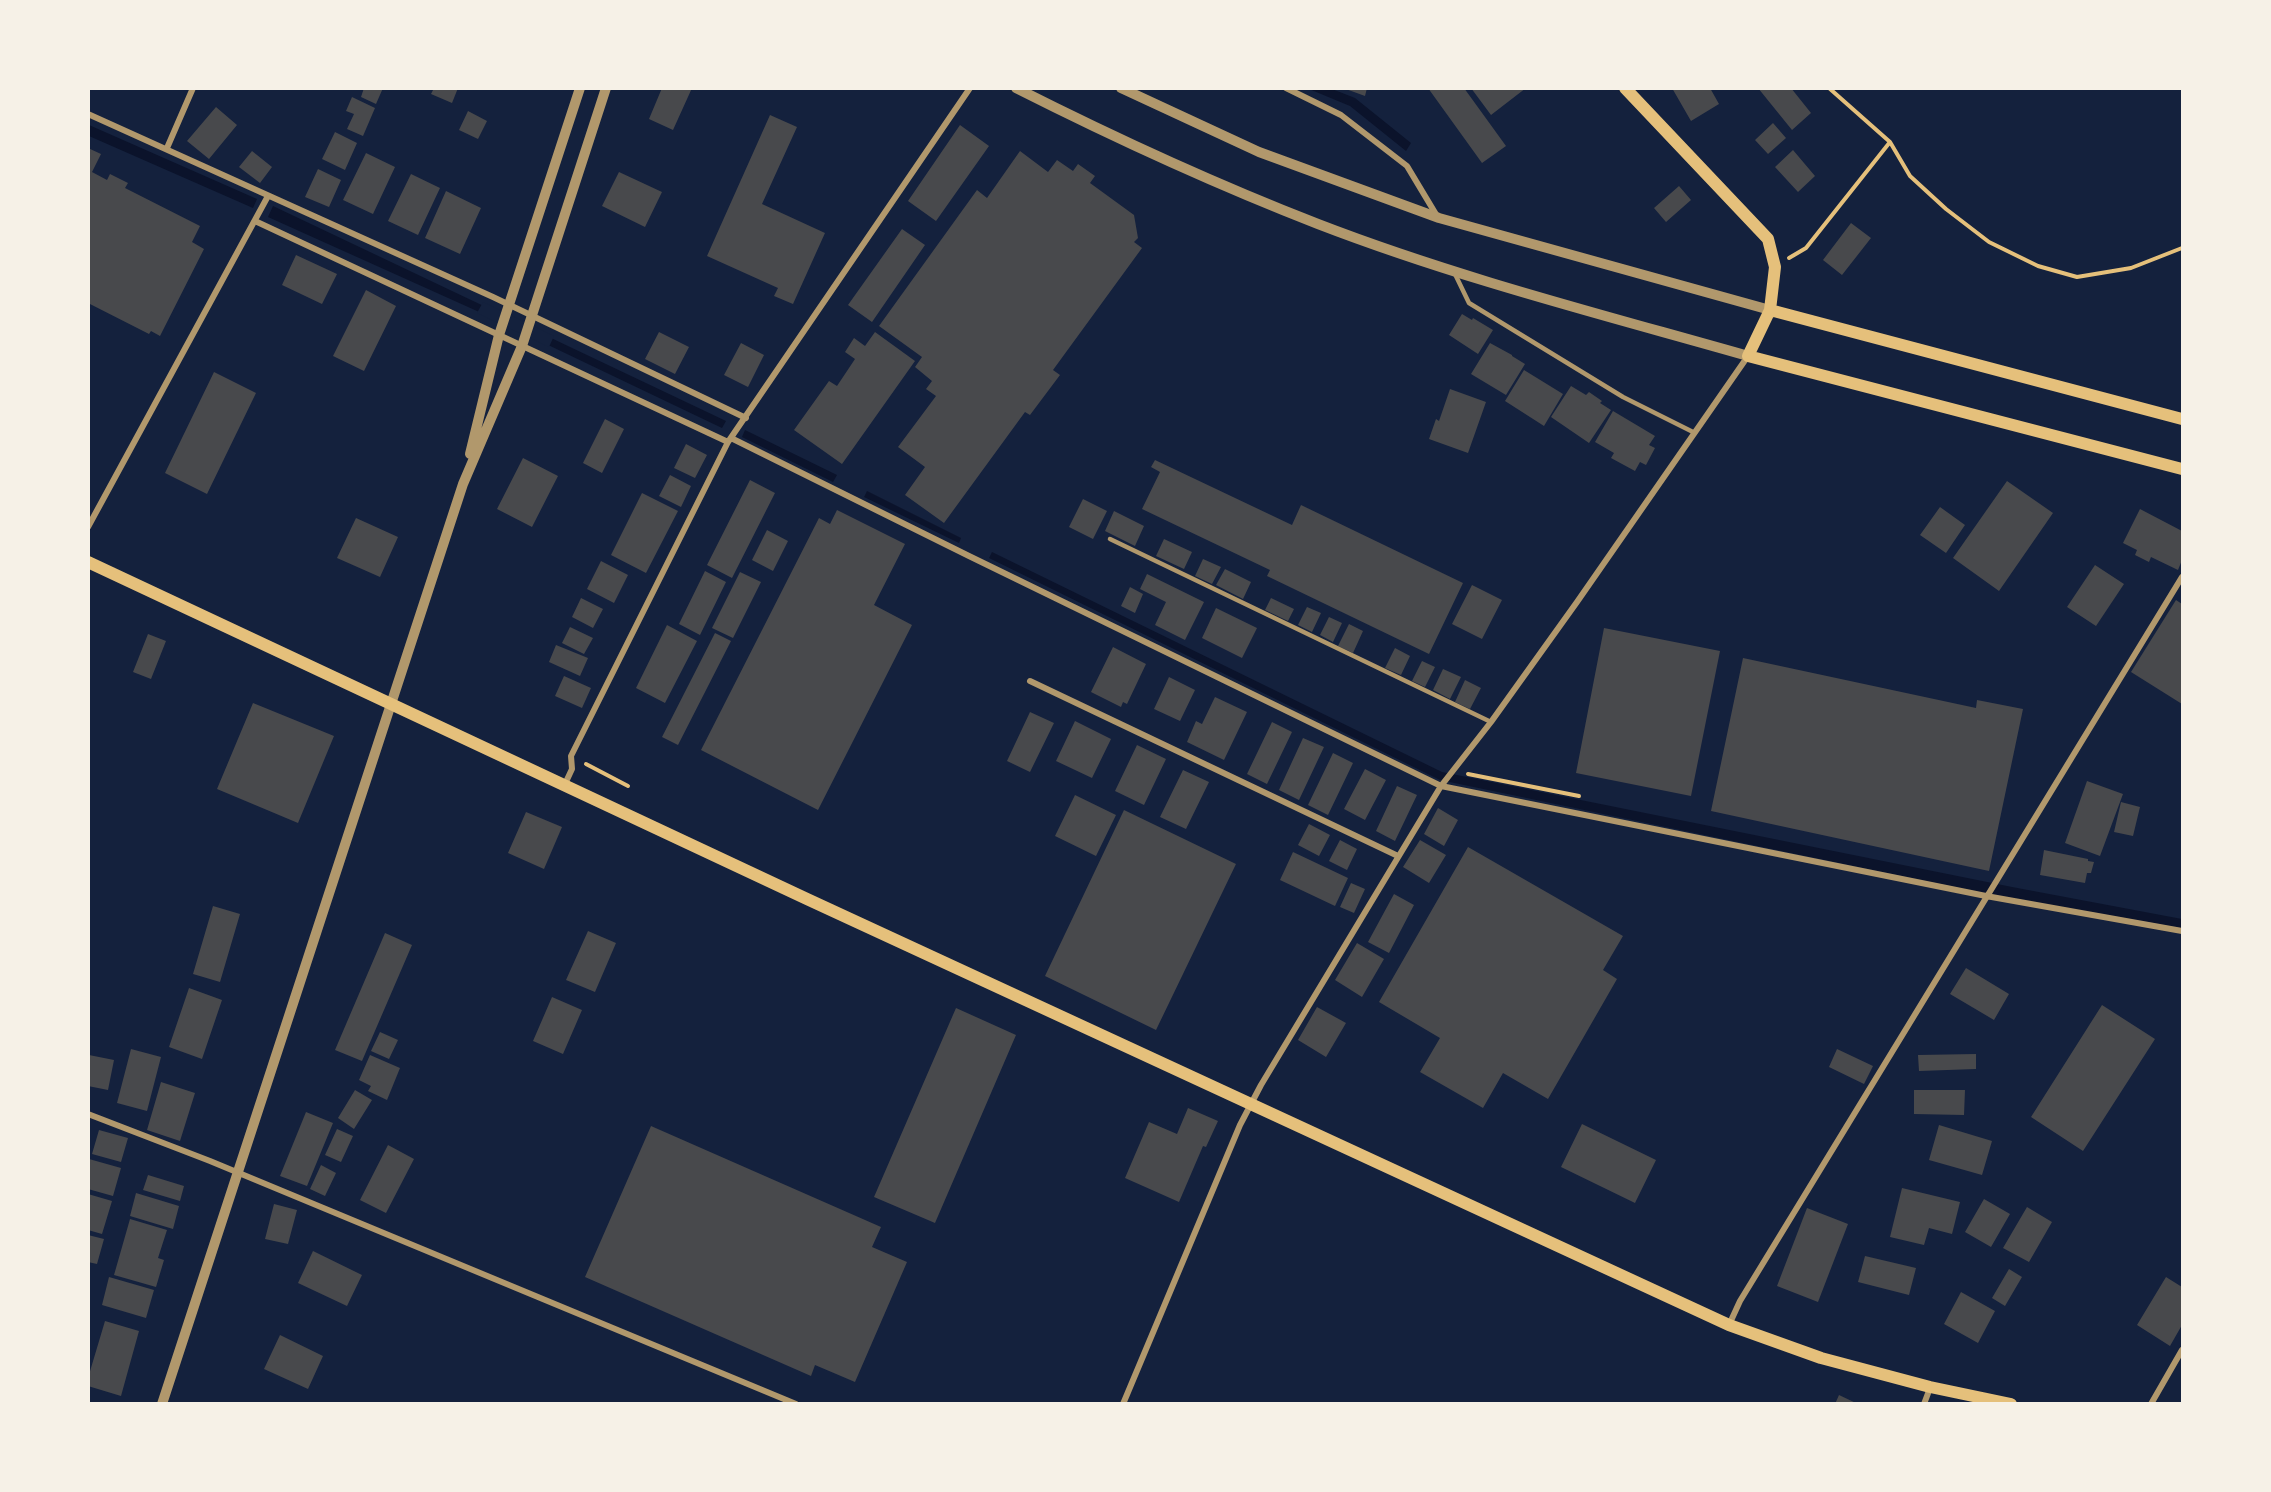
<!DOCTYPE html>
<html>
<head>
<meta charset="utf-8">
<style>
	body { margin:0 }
	#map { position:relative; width:2271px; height:1492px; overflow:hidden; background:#14213d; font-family:Helvetica,sans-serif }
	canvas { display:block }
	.frame { position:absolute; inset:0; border:90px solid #f6f1e7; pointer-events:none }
</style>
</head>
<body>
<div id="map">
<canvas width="2271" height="1492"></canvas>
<div class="frame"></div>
</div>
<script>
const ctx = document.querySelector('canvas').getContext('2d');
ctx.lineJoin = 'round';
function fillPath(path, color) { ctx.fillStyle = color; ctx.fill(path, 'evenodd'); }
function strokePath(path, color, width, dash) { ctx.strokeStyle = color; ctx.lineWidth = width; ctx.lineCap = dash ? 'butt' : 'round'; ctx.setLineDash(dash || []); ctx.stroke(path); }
const water = new Path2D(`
	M1309,89H1332L1355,98L1411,143L1406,151L1350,106Z
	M89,125L257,199L253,208L89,136Z
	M273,206L726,421L722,428L477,311L268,217Z
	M745,430L837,475L833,482L742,437Z
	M867,491L961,538L959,543L864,497Z
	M992,552L1442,772L2012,887L2182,919V928L1998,896L1440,780L989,558Z`);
const pier = new Path2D(`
	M483,302L554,336L549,347L477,313Z`);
const building = new Path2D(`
	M364,88H383L376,104L361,97Z
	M434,88H458L452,103L431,94Z
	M662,88H692L673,130L649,119Z
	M1343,88H1367L1365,96Z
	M1428,88H1464L1506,146L1482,163Z
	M1471,88H1526L1491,115Z
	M1672,88H1710L1719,104L1691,121Z
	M1758,88H1791L1811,113L1792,130Z
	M352,97L375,108L363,136L347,129L354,114L346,111Z
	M216,107L237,125L209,159L187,141Z
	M468,111L487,121L478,139L459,130Z
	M770,115L797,127L762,204L825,233L793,304L774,296L778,288L707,256Z
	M1773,123L1786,138L1768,154L1755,140Z
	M960,125L989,146L936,221L908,201Z
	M335,132L357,143L345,170L322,159Z
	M88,148L101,154L92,172L107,180L110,174L128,183L125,188L200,226L192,242L204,249L160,336L151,331L149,334L88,303Z
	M1793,150L1815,176L1798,192L1775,167Z
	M252,151L272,167L260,183L239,167Z
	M1020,151L1048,172L1057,160L1073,171L1078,164L1095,176L1090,183L1134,215L1138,238L1134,242L1142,248L1053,370L1060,375L1030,415L1025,412L944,523L905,495L925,467L898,447L936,396L926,389L932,381L915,367L922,357L879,326L977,190L987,198Z
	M366,153L395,167L373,214L343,200Z
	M318,169L341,180L329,207L305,197Z
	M619,172L662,192L645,227L602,206Z
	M411,174L440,188L418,235L388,221Z
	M1679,186L1691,200L1666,222L1654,208Z
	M446,191L481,208L460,254L425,238Z
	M1851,223L1871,238L1842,275L1823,260Z
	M902,229L925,245L872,322L848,305Z
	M296,255L337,274L322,304L282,285Z
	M366,290L396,306L364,371L333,356Z
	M1462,314L1472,320L1473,318L1493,330L1478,354L1449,335Z
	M659,332L689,347L675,374L645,359Z
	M875,332L915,361L842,464L794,430L829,381L837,386L855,359L845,352L854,338L865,346Z
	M741,343L764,355L748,387L724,375Z
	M1490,343L1512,355V356L1525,364L1506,395L1471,374Z
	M1524,370L1563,394L1544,426L1505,401Z
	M214,372L256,393L207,494L165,473Z
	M1571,386L1586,395L1589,392L1602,401L1600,403L1611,410L1589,443L1551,417Z
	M1450,389L1486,402L1468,453L1429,439L1436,419L1439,421Z
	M1613,411L1655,436L1649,445L1655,448L1646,465L1640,462L1635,471L1611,458L1614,453L1595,442Z
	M605,419L624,429L602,473L583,463Z
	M686,444L707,455L695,478L674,468Z
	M523,458L558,476L532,527L497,509Z
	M1155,460L1292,525L1301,505L1463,583L1429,654L1267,576L1270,570L1142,509L1160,472L1151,467Z
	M670,475L691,486L681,507L659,496Z
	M750,480L775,493L732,578L707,565Z
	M2007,481L2053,513L1999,591L1953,558Z
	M642,493L678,511L646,573L611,555Z
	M1083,499L1107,511L1093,539L1069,527Z
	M1940,507L1965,525L1946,553L1920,535Z
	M2140,509L2182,531V560L2178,570L2151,557L2149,562L2135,555L2137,550L2123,543Z
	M837,510L905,544L874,605L912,625L818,810L701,750L819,518L830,524Z
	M1114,511L1144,526L1135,546L1105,531Z
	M356,518L398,537L380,577L337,558Z
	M767,530L788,541L773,571L752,560Z
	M1164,539L1192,552L1184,569L1156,556Z
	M1203,559L1221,567L1212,584L1195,576Z
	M601,561L628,575L614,603L587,589Z
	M2095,565L2124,584L2096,626L2067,607Z
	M1225,569L1251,582L1243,599L1216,585Z
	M705,571L726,582L700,635L679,624Z
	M740,572L761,582L733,638L712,628Z
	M1147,574L1204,602L1185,640L1155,625L1166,602L1140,589Z
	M1472,585L1502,600L1482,639L1452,624Z
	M1130,587L1143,594L1135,613L1121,606Z
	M581,598L603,609L593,628L572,617Z
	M1271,598L1294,609L1288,621L1265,610Z
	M2176,600L2182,604V704L2131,672Z
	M1307,607L1321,613L1312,632L1298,625Z
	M1216,608L1257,628L1242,658L1202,638Z
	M1329,617L1342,623L1333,642L1320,635Z
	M1349,624L1363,631L1353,653L1338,646Z
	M667,625L697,641L665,703L636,688Z
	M570,627L593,638L584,654L562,643Z
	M1604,628L1720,651L1691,796L1576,773Z
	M715,633L731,641L678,745L662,737Z
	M148,634L166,641L151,679L133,672Z
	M556,645L588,658L580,676L549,662Z
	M1113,647L1146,664L1127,704L1123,702L1121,707L1091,692Z
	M1395,648L1410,656L1401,675L1385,668Z
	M1743,658L1976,708L1977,700L2023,709L1989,871L1711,811Z
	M1422,661L1435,667L1425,687L1412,681Z
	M1443,669L1461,677L1450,699L1433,690Z
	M564,676L591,688L582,708L555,696Z
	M1169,677L1195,690L1180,721L1154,709Z
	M1465,680L1481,688L1470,709L1455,702Z
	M1215,697L1247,712L1224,760L1187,742L1196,721L1202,724Z
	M253,703L334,736L298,823L217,789Z
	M1030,712L1054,723L1030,772L1007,761Z
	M1075,721L1111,739L1092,778L1056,761Z
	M1272,722L1292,732L1267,784L1247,774Z
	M1303,738L1324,747L1299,800L1279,790Z
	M1137,745L1166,759L1144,805L1115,791Z
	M1333,753L1353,763L1328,815L1308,805Z
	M1365,769L1386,780L1365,820L1344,809Z
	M1183,770L1209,782L1186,829L1160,817Z
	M2087,781L2123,794L2100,856L2065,843Z
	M1397,786L1417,795L1395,841L1376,831Z
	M1075,795L1116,815L1096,856L1055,836Z
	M2121,802L2140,807L2133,836L2114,832Z
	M1438,808L1458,820L1444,846L1424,834Z
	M1124,810L1236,864L1156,1030L1045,976Z
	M526,812L562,827L544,869L508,853Z
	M1309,824L1330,835L1319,856L1298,845Z
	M1340,840L1357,849L1347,870L1329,861Z
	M1420,840L1446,855L1429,883L1403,867Z
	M1468,847L1623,936L1603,970L1617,979L1548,1099L1503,1073L1483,1108L1420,1072L1440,1038L1379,1002Z
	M2044,850L2088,859V861L2094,862L2091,873H2087L2085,883L2040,875Z
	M1293,852L1348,878L1335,906L1280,880Z
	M1351,883L1365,889L1354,913L1340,907Z
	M1394,894L1414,905L1389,953L1368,942Z
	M213,906L240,914L220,982L193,974Z
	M588,931L616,943L595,992L566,980Z
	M385,933L412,945L362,1061L335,1050Z
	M1357,943L1384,959L1362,997L1335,980Z
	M1966,968L2009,994L1994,1020L1950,994Z
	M189,988L222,1000L202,1059L169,1047Z
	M552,997L582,1010L563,1054L533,1041Z
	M2102,1005L2155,1039L2083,1151L2031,1117Z
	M1317,1007L1346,1023L1326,1057L1298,1040Z
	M956,1008L1016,1035L935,1223L874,1197Z
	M380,1032L398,1040L389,1059L371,1051Z
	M131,1049L161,1057L147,1111L117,1103Z
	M1837,1049L1873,1066L1864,1084L1829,1067Z
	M1976,1054V1069L1919,1071L1918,1055Z
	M89,1055L114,1060L108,1090L88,1086Z
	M370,1055L400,1068L387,1100L368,1091L371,1086L359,1080Z
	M161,1082L195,1093L180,1141L147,1130Z
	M355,1090L372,1100L354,1129L338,1118Z
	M1914,1090H1965L1964,1115L1914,1114Z
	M1188,1108L1218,1121L1206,1147L1203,1146L1179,1202L1125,1178L1149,1122L1177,1134Z
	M306,1112L333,1123L307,1186L280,1176Z
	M1582,1124L1656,1160L1635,1203L1561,1167Z
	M1939,1125L1992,1141L1982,1175L1929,1160Z
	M651,1126L881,1227L872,1247L907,1262L855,1382L815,1365L811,1376L585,1277Z
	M337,1129L353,1136L341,1162L325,1155Z
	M99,1130L128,1138L121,1162L92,1154Z
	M388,1145L414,1159L386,1213L360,1200Z
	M89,1159L121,1168L113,1196L88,1189Z
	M321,1165L336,1173L325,1196L310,1189Z
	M148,1175L184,1186L180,1201L143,1190Z
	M1902,1188L1960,1202L1952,1234L1929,1228L1924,1245L1890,1237Z
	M136,1193L179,1206L173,1229L130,1216Z
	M88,1194L112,1201L102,1234L88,1230Z
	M1984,1199L2010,1214L1991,1247L1965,1232Z
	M274,1204L297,1210L288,1244L265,1239Z
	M2027,1207L2052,1222L2029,1262L2003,1248Z
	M1807,1208L1848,1224L1818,1302L1777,1286Z
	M130,1219L167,1230L158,1258L164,1260L156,1287L114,1275Z
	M88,1235L104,1239L97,1264L88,1262Z
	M313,1251L362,1275L347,1306L298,1283Z
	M1865,1256L1916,1268L1909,1295L1858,1282Z
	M2009,1269L2022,1277L2005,1306L1992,1298Z
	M109,1277L154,1290L146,1318L102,1305Z
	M2166,1277L2182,1287V1325L2170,1346L2137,1325Z
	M1961,1292L1995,1311L1978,1343L1944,1324Z
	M105,1321L139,1331L121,1396L88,1386V1378Z
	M280,1335L323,1356L308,1389L264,1369Z
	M1839,1395L1858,1404H1835Z`);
const path = new Path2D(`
	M1829,88L1890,142L1910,176L1946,209L1989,242L2038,266L2077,277L2131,268L2182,248
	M1789,258L1806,248L1890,142
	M586,764L628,786
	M1468,774L1579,796`);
const service = new Path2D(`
	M1455,274L1469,303L1623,397L1693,432
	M1110,539L1491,722`);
const minor = new Path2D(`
	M1286,88L1341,115L1407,166L1437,216
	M88,114L493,297L746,418
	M167,148L193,88
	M255,221L728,442
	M731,438L969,556L1441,786L1986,896L2182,931
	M88,527L268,196
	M1030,681L1398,856
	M565,784L572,769L571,756L728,442L970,88
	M88,1114L210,1161L796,1404
	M1729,1325L1740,1301L2182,577
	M1123,1404L1240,1125L1261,1085L1441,786L1491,722L1577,602L1748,356
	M1924,1404L1930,1388
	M2151,1404L2182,1350`);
const tertiary = new Path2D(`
	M1016,88C1115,138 1215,184 1318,224C1458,278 1604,315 1748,356
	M1121,88L1259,152L1439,218L1770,310
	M470,454L499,335L580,88
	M162,1404L463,484L522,346L606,88`);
const secondary = new Path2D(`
	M1625,88L1768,239L1775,267L1770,310L1748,356L2182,469
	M1770,310L2182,419
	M88,562L807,899L1729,1325L1821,1358L1930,1387L2011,1404`);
fillPath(water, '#0b132b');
fillPath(pier, '#14213d');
fillPath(building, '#48494c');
strokePath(path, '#e5c07b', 4);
strokePath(service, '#b1986c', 4.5);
strokePath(minor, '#b1986c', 6);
strokePath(tertiary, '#b1986c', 10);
strokePath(secondary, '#e5c07b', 12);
</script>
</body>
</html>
